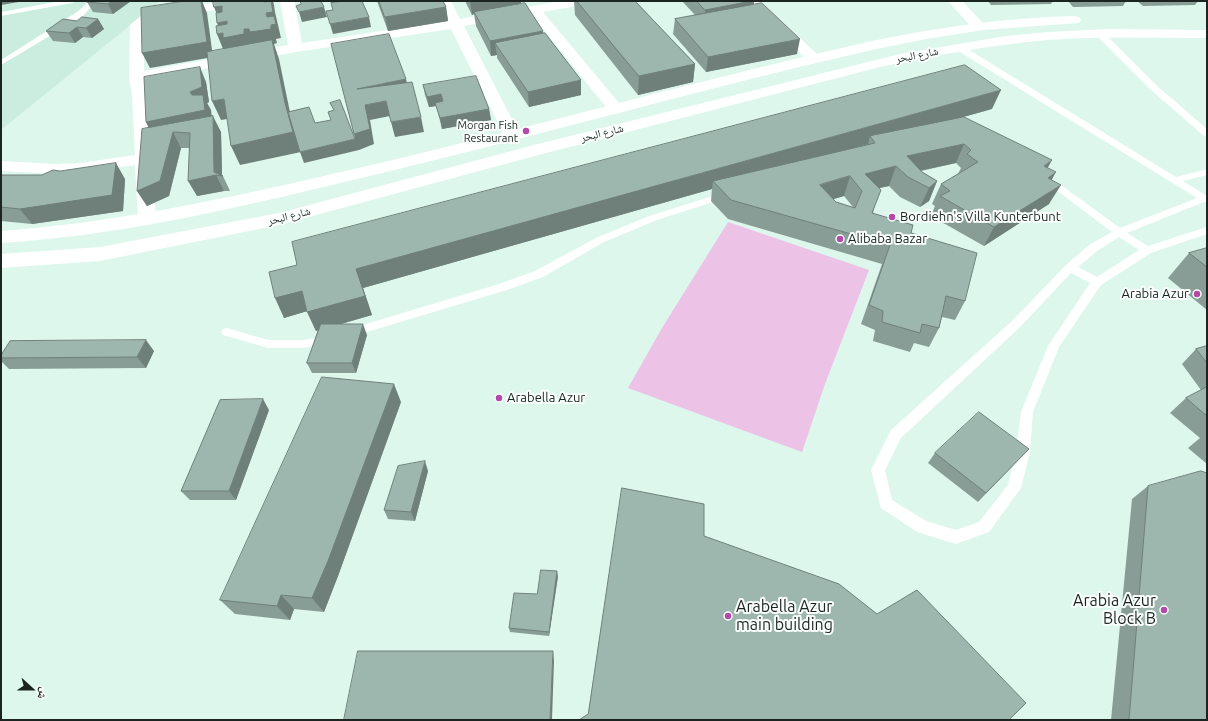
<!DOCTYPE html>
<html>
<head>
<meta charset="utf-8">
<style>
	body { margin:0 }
	#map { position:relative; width:1208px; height:721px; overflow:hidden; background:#ddf7ed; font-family:Ubuntu,"Noto Naskh Arabic",sans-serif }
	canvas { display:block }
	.frame { position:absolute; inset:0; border:2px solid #1b2421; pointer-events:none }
	.north { position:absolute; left:12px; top:669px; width:40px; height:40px; -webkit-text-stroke:3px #fafffd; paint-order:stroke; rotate:111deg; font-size:11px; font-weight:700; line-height:16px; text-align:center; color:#1b2421 }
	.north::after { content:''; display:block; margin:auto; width:14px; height:18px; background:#1b2421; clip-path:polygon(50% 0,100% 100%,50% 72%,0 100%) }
</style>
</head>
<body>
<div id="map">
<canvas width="1208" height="721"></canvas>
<div class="frame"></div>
<div class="north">ش</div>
</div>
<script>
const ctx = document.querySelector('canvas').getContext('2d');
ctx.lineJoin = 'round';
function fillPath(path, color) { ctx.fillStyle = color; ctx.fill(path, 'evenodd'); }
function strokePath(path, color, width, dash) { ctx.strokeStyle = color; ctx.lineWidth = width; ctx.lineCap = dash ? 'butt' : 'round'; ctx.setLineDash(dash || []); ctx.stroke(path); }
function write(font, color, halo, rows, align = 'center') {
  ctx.font = font + ' Ubuntu,"Noto Naskh Arabic",sans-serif'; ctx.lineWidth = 4; ctx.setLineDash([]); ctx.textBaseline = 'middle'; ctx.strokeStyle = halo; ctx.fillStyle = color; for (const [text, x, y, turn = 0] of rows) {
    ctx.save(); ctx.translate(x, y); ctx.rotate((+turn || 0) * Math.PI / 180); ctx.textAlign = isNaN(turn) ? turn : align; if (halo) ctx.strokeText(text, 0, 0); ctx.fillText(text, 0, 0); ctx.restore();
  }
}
const built = new Path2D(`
	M1,1H160L1,130Z`);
const green = new Path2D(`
	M728,222L869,270L825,384L802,452L628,388L662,328Z`);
const service = new Path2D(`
	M60,1H76L72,3L1,16V12Z
	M86,1H94V4L83,16L1,65V60L77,12L86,4Z
	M1097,32H1103L1156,85L1207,129V137L1204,136L1150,89L1097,36Z
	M955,45H961L1176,177L1207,169V175L1183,181L1207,196V203L1204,202L1127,233L1148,246L1207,227V234L1151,253L1101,285L1059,347L1033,412L1030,452L1021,488L989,532L956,544L917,532L881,508L871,470L891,430L1012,321L1066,265L1089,245L1112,232L1044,181L1042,179L1044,177H1050L1120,228L1197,198L955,49ZM1119,237L1139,250L1097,277L1078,267L1097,251ZM1071,273L1090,283L1048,346L1021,412L1016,452L1008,485L979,522L956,530L926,521L892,500L885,470L901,438L1020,327Z
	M726,192L731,195L729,197L657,220L604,242L543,277L507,290L350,337L346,336L344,333L346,330L499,284L535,271L596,238L649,216Z
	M227,328L268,340H303L329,336L333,337L335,340L333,343L329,344L303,348H268L223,335L221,332L223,329Z`);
const minor = new Path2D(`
	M223,1H255L253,4L248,5L152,20L144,26V71L288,45L280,1H294L302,43L447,21L437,1H451L460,19L560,1H589L587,4L582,5L543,12L624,109L622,112L616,114L610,112L531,14L464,26L520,135L518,138L512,140L506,138L504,135L451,29L296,52L144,80L148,95L156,219L154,223L147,225L140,223L138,219L135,165L80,173L56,174L1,171V161L56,164L80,163L135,155L132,95L129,77L130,25L143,14Z
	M746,1H761L819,56L821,59L819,62L814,63L809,62Z
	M948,1H962L983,23L985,26L983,29L978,30L973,29Z`);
const secondary = new Path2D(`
	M1074,16L1079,17L1081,20L1079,23L983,30L926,39L872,50C691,91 513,143 332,185C223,211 113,236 1,243V231C111,223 220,200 328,175C510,134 689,82 872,41C939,27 1005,18 1074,16Z
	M1109,29L1207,30V38C1154,38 1101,36 1048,40C992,45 935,55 880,67L546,153L279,225L100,261L1,268V254L100,247L279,213L534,145L900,54L1006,36L1049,32Z`);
const wall = new Path2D(`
	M131,1L113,14L93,12L87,2Z
	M377,1H443L446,7L448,21L388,31Z
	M465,1H521V4L543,33L581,95L529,107L497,58V55L491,56L476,26L474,14L472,15Z
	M574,1H635L695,64L693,82L638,95L575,15Z
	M682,1H754V5L797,54L706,72L673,34L675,19L695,15Z
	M988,1H1053L1051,4L991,5Z
	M1068,1H1126L1123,6L1073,7Z
	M1137,1H1198L1195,5L1143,6Z
	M98,19L104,29L92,38L83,37L75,43L53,41L46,31Z
	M206,82L209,102L207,103L211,110V117L221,132L222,175L223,176L230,191H224L197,196L189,148H181L169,196L147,206L137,191L149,128L146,122Z
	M423,85L489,109L491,120L442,129L438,113L436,106L429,107L425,95Z
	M992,109L959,118L1048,168L1052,180L1049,204L984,246L931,216L935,206L932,204L941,184L958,174L961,168L956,163L921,171L937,181L929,201L920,207L900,197L889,186L879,188L873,213L911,233L965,301L955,320L942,317L939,328L929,347L914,343L910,352L873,341L875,330L861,324L882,264L728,219L711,201L712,189L363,288L372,315L341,324L367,335L356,373H312L307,363L318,330L316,331L307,311L284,318L269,272ZM844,196L853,207L836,202L833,199Z
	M60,171L125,179L123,211L32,224L1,221V175H42Z
	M1207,248V310L1168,278L1189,253Z
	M1207,346V464L1188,448L1200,438L1170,413L1186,398L1201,390L1182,364L1196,349Z
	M154,351L146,368L9,369L1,361V355Z
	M401,402L338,576L324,612L294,609L290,620L235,614L220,600Z
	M269,410L236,500H190L181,491Z
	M1029,449L1020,458L978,502L928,463L935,453Z
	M428,471L415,521L388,519L384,510Z
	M1148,486L1207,720H1111L1132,499Z
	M558,576L549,636L510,632L509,628L537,594Z`);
const shadedWall = new Path2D(`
	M1,1H25L1,5Z
	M112,1H131L113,14L108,4Z
	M201,1H202L207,13L213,57L150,68L142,53Z
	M264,1H273L274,5L275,12L281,38L276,39L277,43L274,44L279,59L292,122L301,152L240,165L231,146L223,49L217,34H221L217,23L227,21L244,29L267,17Z
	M470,1H521V7L474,12V14L472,15Z
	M752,1H754L752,15L704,24L705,10Z
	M222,6L228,20L220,22L214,7Z
	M324,7L327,17L302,22L299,12Z
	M446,7L448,21L388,31L385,17Z
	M369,17L371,27L333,34L330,24Z
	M98,19L104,29L92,38L86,28Z
	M77,27L83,37L75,43L69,33Z
	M543,31L544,46L495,43L497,55L491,56L490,41Z
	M800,39L797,54L706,72L708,57Z
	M695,64L693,82L638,95L639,76Z
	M200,67L206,82L209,102L207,103L211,110L213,125L173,132L181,148L169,196L147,206L137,191L154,138L146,122L198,107L190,92Z
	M406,79L410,94L357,89Z
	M581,80V95L529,107L528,92Z
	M1001,90L992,109L874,142L870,136L868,144L719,187L713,181L712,189L363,288L372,315L316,331L307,312L356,269Z
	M441,94L443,105L435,103L436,106L429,107L427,97Z
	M224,99L233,118L221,120L212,101Z
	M386,101L390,116L370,120L374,144L359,150L304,163L300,152L355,139L354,134L365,105Z
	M489,109L491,120L442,129L440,118Z
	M213,116L221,132L222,176L216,175L224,191L197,196L188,181L214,172Z
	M421,117L424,132L395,137L391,122Z
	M964,144L956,163L904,174L907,156Z
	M1052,160L1041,180L1044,166Z
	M116,163L125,179L123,211L32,224L20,209Z
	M896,166L889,186L861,192L865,174Z
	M1056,172L1045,192L1048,178Z
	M850,176L844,196L814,205L820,185Z
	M937,181L929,201L920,207L929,188Z
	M1061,185L1049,204L984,246L994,227Z
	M302,291L311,310L284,318L275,298Z
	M363,324L367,335L356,373L352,363Z
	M146,340L154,351L146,368L137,357Z
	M394,384L401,402L338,576L324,612L312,598Z
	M263,399L269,410L236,500L229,491Z
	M425,461L428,471L415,521L411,512Z
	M557,571L558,576L549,636V632Z
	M281,595L294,609L290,620L277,606Z
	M553,651L554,661L552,720H550Z`);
const building = new Path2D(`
	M88,1H112L108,4L87,2Z
	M185,1H201L207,42L142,53L141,8Z
	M213,1H264V2L271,1L273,12L266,13L267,17L274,16L276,24L271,25V29L250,32L249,29H244V34L223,38V33L217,34L216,26L227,24V21L217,23L216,13L222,12V6L214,7Z
	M300,1H321L324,7L299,12L296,6L301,4Z
	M345,1H362L369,17L330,24L326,11L333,10L331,3Z
	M379,1H443L446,7L385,17Z
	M577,1H635L695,64L639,76Z
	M697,1H752L705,10Z
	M525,3L543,31L490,41L474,12Z
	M762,3L800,39L708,57L675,19Z
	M82,17L98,19L86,28L77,27L69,33L46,31L63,19L77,21Z
	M545,33L581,80L528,92L495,43Z
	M389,34L406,79L357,89L412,82L421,117L391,122L386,101L365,105L370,129L354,134L331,44Z
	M272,40L285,103L293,132L231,146L224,99L212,101L207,52Z
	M965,65L1001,90L356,269L365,296L307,312L302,291L275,298L269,272L297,265L292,242Z
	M200,67L202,87L190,92L192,95H203L205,110L146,122L144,77Z
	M476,76L489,109L440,118L435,103L443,101L441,94L427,97L423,85Z
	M340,100L355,139L300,152L288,112L309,107L315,123L331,120L328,112L334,110L330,103Z
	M213,116L214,172L223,176L216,175L188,181L190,133L173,132L160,181L137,191L142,129Z
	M964,117L1052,160L1044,166L1056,172L1048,178L1061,185L994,227L940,196L950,191L941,184L978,162L967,154L971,150L964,144L907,156L922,172L937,181L929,188L908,177L896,166L865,174L881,190L872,213L913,225L911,233L977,253L965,301L946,296L939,328L922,324L920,333L882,322L883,311L869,305L890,245L731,200L713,181L875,143L870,136ZM850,176L862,191L855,208L836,202L820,185Z
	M116,163L112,195L20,209L1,207V175H42L53,170L60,171Z
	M1207,248V267L1189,253Z
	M321,324H363L352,363H307Z
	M146,340L137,357L1,358V355L10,341Z
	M1207,346V363L1196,349Z
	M322,377L394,384L328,561L312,598L281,595L277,606L220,600Z
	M1207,387V416L1186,398Z
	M263,399L229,491H181L220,400Z
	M979,412L1029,449L986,493L935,453Z
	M425,461L411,512L384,510L398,466Z
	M1201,471L1207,473V720H1129L1148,486Z
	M622,488L704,504V536L839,584L877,614L917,590L1026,703L1009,720H579L588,714Z
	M541,570L557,571L549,632L509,628L514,593L537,594Z
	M358,651H553L550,720H344Z`);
const markers = [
	[526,131,4,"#b349ab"],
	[892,217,4,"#b349ab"],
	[840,239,4,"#b349ab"],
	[1197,294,4,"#b349ab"],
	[499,398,4,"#b349ab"],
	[1164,610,4,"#b349ab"],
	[728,616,4,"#b349ab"]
];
const farStreetnames = [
	["شارع البحر",917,55,-11],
	["شارع البحر",602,133,-14],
	["شارع البحر",289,216,-14]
];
const farPoinames = [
	["Morgan Fish",518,125],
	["Restaurant",518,138]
];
const poiNames = [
	["Bordiehn's Villa Kunterbunt",900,217],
	["Alibaba Bazar",848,239],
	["Arabia Azur",1189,294,"right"],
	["Arabella Azur",507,398]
];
const nearPoinames = [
	["Arabia Azur",1156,601],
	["Block B",1156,619],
	["Arabella Azur",736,607,"left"],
	["main building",736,625,"left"]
];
fillPath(built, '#caede0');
fillPath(green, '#ecc2e6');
fillPath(service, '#fff');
fillPath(minor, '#fff');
fillPath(secondary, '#fff');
fillPath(wall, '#889d96');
fillPath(shadedWall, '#6f807a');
fillPath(building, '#9eb7ae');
strokePath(building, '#6f807a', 1);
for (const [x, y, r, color] of markers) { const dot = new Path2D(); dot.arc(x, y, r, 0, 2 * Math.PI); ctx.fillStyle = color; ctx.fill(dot); strokePath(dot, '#fafffd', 1.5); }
write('11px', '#1b2421', '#fafffd', farStreetnames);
write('11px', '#1b2421', '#fafffd', farPoinames, 'right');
write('13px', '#1b2421', '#fafffd', poiNames, 'left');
write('16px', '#1b2421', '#fafffd', nearPoinames, 'right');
</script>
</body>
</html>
